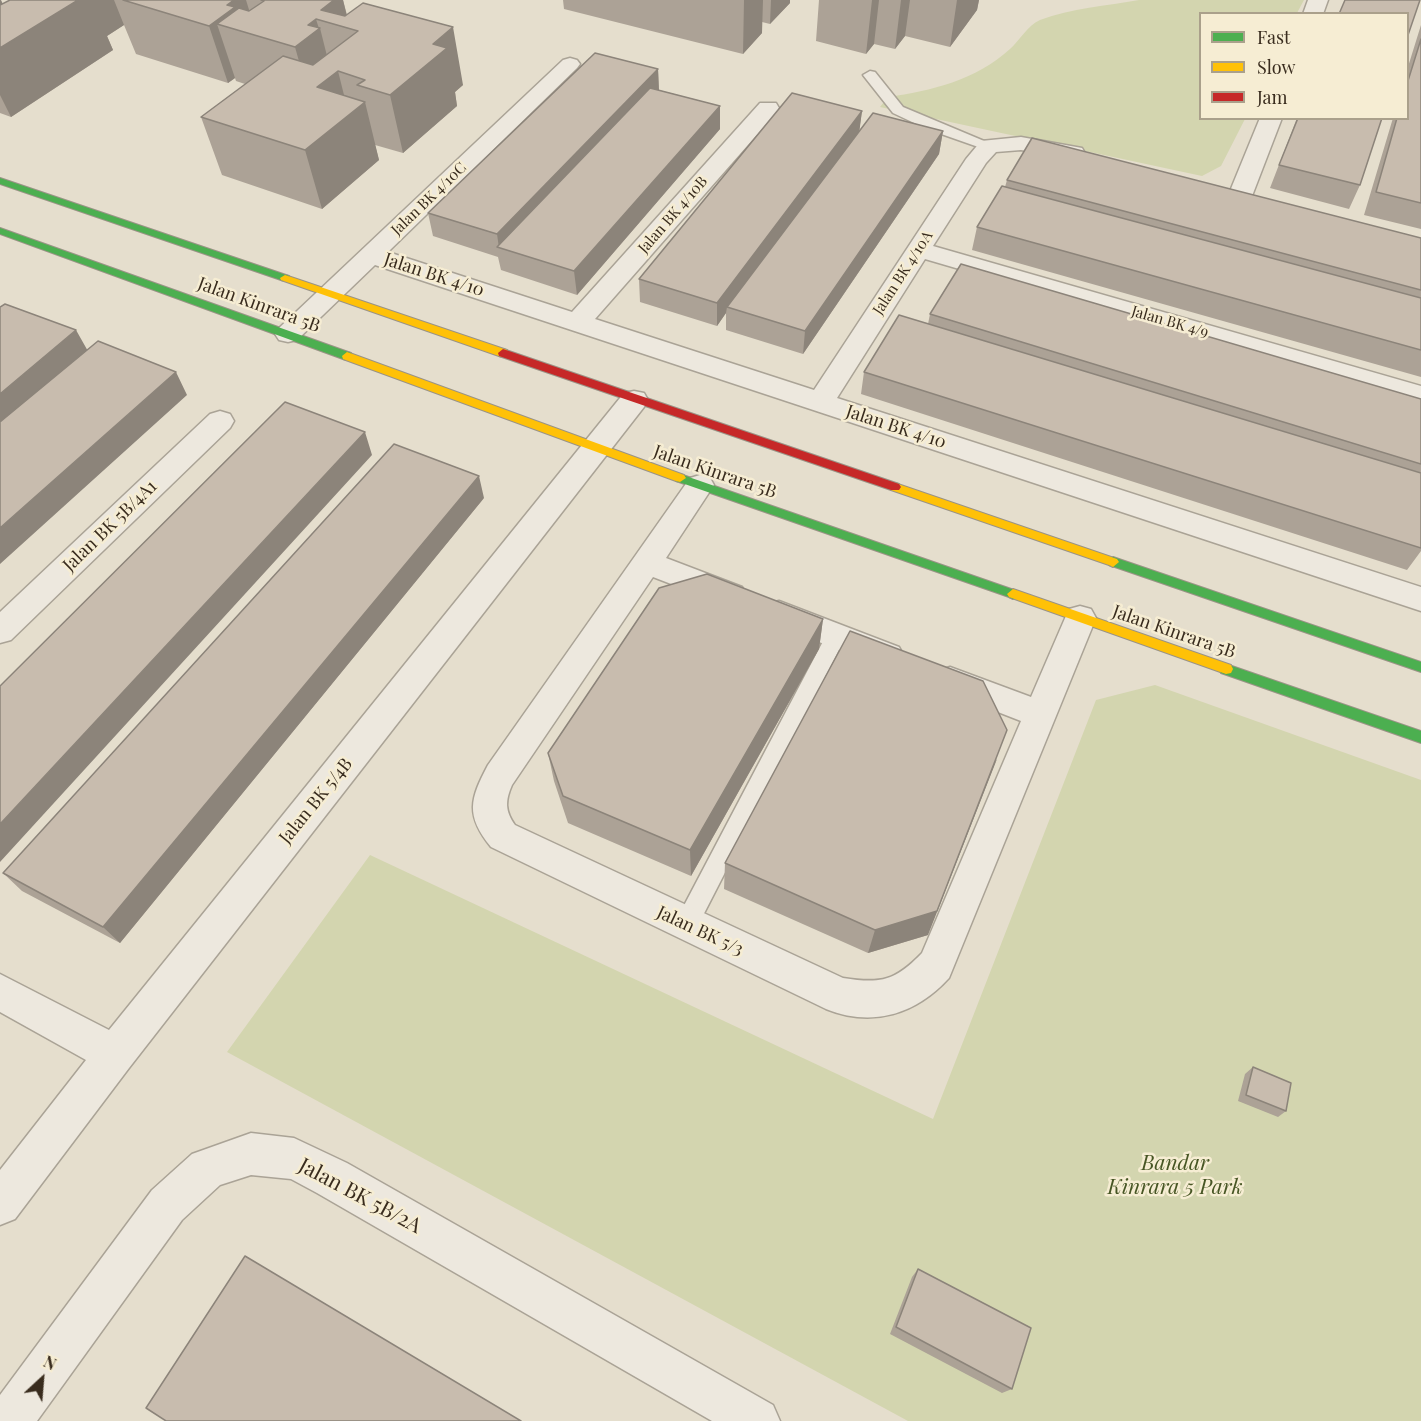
<!DOCTYPE html>
<html>
<head>
<meta charset="utf-8">
<style>
	body { margin:0 }
	#map { position:relative; width:1421px; height:1421px; overflow:hidden; background:#e5decd; font-family:"Playfair Display",serif }
	canvas { display:block }
	.legend { position:absolute; left:1199px; top:12px; width:210px; height:108px; box-sizing:border-box; background:#f6edd3; border:2px solid #aaa08b; margin:0; padding:8px 10px; list-style:none; font-size:18px; color:#392c1e }
	.legend li { display:flex; align-items:center; gap:12px; height:30px }
	.legend b { width:30px; border:2px solid #aaa08b }
	.north { position:absolute; left:12px; top:1349px; width:60px; height:60px; -webkit-text-stroke:4px #f6edd3; paint-order:stroke; rotate:26deg; font-size:16px; font-weight:700; line-height:24px; text-align:center; color:#392c1e }
	.north::after { content:''; display:block; margin:auto; width:21px; height:27px; background:#392c1e; clip-path:polygon(50% 0,100% 100%,50% 72%,0 100%) }
</style>
</head>
<body>
<div id="map">
<canvas width="1421" height="1421"></canvas>
<ul class="legend">
<li><b style="height:8px;background:#4caf50"></b>Fast</li>
<li><b style="height:8px;background:#ffc107"></b>Slow</li>
<li><b style="height:8px;background:#c62828"></b>Jam</li>
</ul>
<div class="north">N</div>
</div>
<script>
const ctx = document.querySelector('canvas').getContext('2d');
ctx.lineJoin = 'round';
function fillPath(path, color) { ctx.fillStyle = color; ctx.fill(path, 'evenodd'); }
function strokePath(path, color, width, dash) { ctx.strokeStyle = color; ctx.lineWidth = width; ctx.lineCap = dash ? 'butt' : 'round'; ctx.setLineDash(dash || []); ctx.stroke(path); }
function write(font, color, halo, rows, align = 'center') {
  ctx.font = font + ' "Playfair Display",serif'; ctx.lineWidth = 5; ctx.setLineDash([]); ctx.textBaseline = 'middle'; ctx.strokeStyle = halo; ctx.fillStyle = color; for (const [text, x, y, turn = 0] of rows) {
    ctx.save(); ctx.translate(x, y); ctx.rotate((+turn || 0) * Math.PI / 180); ctx.textAlign = isNaN(turn) ? turn : align; if (halo) ctx.strokeText(text, 0, 0); ctx.fillText(text, 0, 0); ctx.restore();
  }
}
const green = new Path2D(`
	M1139,0H1304L1297,13L1200,14V118L1245,119L1221,166L1202,176L880,107L888,97C931,91 976,80 1010,49C1020,40 1027,26 1040,20C1071,8 1107,6 1139,0Z
	M1155,685L1421,780V1421H908L227,1052L370,855L933,1119L1096,700Z`);
const lane = new Path2D(`
	M870,71L875,72L903,107L996,146L989,150L984,149L927,129L893,113L863,75Z
	M836,628L843,630L846,636L694,933L686,936L678,933L674,925L678,917L829,630Z`);
const street = new Path2D(`
	M1308,0H1328L1323,14H1303Z
	M570,58L577,60L580,64L577,68L388,252L572,312L760,103H776L779,108L776,113L595,319L814,390L966,159L981,141L1021,137L1082,148L1085,153L1082,158L1074,160L1021,150L996,152L986,163L933,246L1421,386V404L925,259L837,398L1421,587V611L375,265L297,340L288,342L279,340L275,334L279,328L563,60Z
	M1260,118H1282L1252,196L1248,201H1232L1228,196Z
	M634,391L644,393L648,400L644,407L129,1068L15,1219L0,1225V1170L86,1060L0,1012V974L109,1030L624,393Z
	M220,411L230,414L234,421L230,428L11,640L0,643V612L210,414Z
	M700,475L710,478L714,485L666,558L742,587L746,595L742,603L731,607L653,577L512,785C505,801 505,811 515,825L843,978C881,984 895,981 922,953L1021,721L939,689L934,680L939,671L950,667L1031,697L1069,609L1080,606L1091,609L1096,618L949,978C916,1014 873,1028 826,1009L491,847C465,815 470,799 488,765L690,478Z
	M779,601L899,647L904,656L899,665L888,669L768,622L763,613L768,604Z
	M251,1133L294,1138L347,1163L773,1405L780,1421H712L317,1193L291,1179L251,1175L220,1185L182,1220L37,1421H0V1395L152,1190L192,1154Z`);
const fast = new Path2D(`
	M0,178L289,276L290,278L285,281L281,280L0,184Z
	M0,228L351,353L352,356L347,360L343,359L0,234Z
	M680,474L1017,591L1019,594L1013,599L1009,597L676,481L674,478L676,475Z
	M1113,557L1421,662V672L1109,565L1107,562Z
	M1226,664L1421,731V743L1221,673L1219,669L1221,665Z`);
const slow = new Path2D(`
	M285,275L507,350L508,353L503,357L499,356L281,280L280,278Z
	M347,352L684,475L686,478L680,482L676,481L343,359L342,356Z
	M895,483L1117,559L1119,562L1113,567L1109,565L891,490L889,487L891,484Z
	M1013,589L1231,665L1233,669L1231,673L1226,674L1009,597L1007,594Z`);
const jam = new Path2D(`
	M503,349L899,484L901,487L899,490H891L499,356L498,353Z`);
const wall = new Path2D(`
	M0,0L3,4L10,0H343L347,15L463,85L455,92L457,106L403,153L375,145L379,160L322,209L222,175L201,117L245,84L236,81L235,78L228,83L136,54L124,25L107,36L113,50L11,117L0,113Z
	M563,0H790V3L770,24L762,22V33L743,54L564,9Z
	M819,0H979L977,10L950,47L905,36L895,49L874,44L866,54L816,41Z
	M1421,25V229L1364,215L1393,118H1407V70Z
	M658,69L659,90L720,106V129L577,295L501,270L498,257L433,236L428,213Z
	M862,111L859,131H943L939,154L803,354L726,330V313L717,326L640,302L639,279Z
	M1297,118H1382L1360,185L1349,209L1270,188Z
	M1007,180L1421,238V377L972,250L977,227L1005,187Z
	M930,314L1421,399V551L1407,570L861,394L864,372L928,324Z
	M484,498L120,943L22,891L3,873Z
	M823,619L819,649L691,876L568,823L554,781L548,753Z
	M725,863L928,935L868,953L724,889Z
	M1253,1067L1286,1111L1278,1117L1238,1101L1245,1074Z
	M918,1269L1012,1389L1002,1393L890,1334L912,1277Z`);
const shadedWall = new Path2D(`
	M0,0H1L18,37L76,0H114L124,25L107,36L113,50L11,117L0,95Z
	M234,0H246L257,36L217,24L235,78L228,83L209,26L227,5Z
	M334,0H343L350,29L321,10Z
	M744,0H763L762,33L743,54Z
	M771,0H790V3L770,24Z
	M872,0H879L874,44L866,54Z
	M901,0H910L905,36L895,49Z
	M957,0H979L977,10L950,47Z
	M316,19L319,29L320,28L332,76L338,71L349,115L365,102L379,160L322,209L305,150L311,104L295,47L308,25Z
	M453,27L463,85L455,92L457,106L403,153L390,95L433,44Z
	M658,69L659,92L499,248L497,234Z
	M720,106V129L577,295L574,271Z
	M862,111L859,134L727,307L726,313L717,326V303Z
	M943,131L939,154L803,354L805,331Z
	M76,330L89,353L0,428V394Z
	M176,372L187,395L0,564V528Z
	M365,432L372,455L0,862V824Z
	M479,476L484,498L120,943L103,927Z
	M823,619L819,649L691,876L690,850Z
	M997,759L928,935L868,953L875,930Z`);
const building = new Path2D(`
	M10,0H78L0,48V5Z
	M123,0H234L227,5L235,7L209,26Z
	M261,0H334L321,10L345,16L363,3L453,27L433,44L447,48L390,95L357,85L365,80L338,71L317,87L365,102L305,150L201,117L283,56L313,65L358,31L316,19L308,25L320,28L295,47L217,24L239,8L249,11L264,1Z
	M1345,0H1420L1407,38V14H1339Z
	M1421,39V203L1376,192L1397,118H1407V84Z
	M595,53L658,69L497,234L428,213Z
	M650,88L720,106L574,271L497,247Z
	M792,93L862,111L717,303L639,279Z
	M873,113L943,131L805,331L727,307Z
	M1298,118H1382L1360,185L1279,165Z
	M1032,138L1421,238V290L1007,180Z
	M1002,186L1421,298V350L977,227Z
	M961,264L1421,399V464L930,314Z
	M5,304L76,330L0,394V307Z
	M899,315L1421,473V548L864,372Z
	M98,341L176,372L0,528V422Z
	M285,402L365,432L0,824V686Z
	M394,444L479,476L103,927L3,873Z
	M707,574L823,619L690,850L563,796L548,753L659,588Z
	M850,631L983,681L1007,730L937,911L875,930L725,863Z
	M1253,1067L1291,1083L1286,1111L1246,1095Z
	M245,1256L521,1421H166L146,1408Z
	M918,1269L1031,1328L1012,1389L896,1327Z`);
const farStreetnames = [
	["Jalan BK 4/10C",429,199,-44],
	["Jalan BK 4/10B",673,215,-49],
	["Jalan BK 4/10A",903,273,-57],
	["Jalan BK 4/9",1170,322,16]
];
const streetNames = [
	["Jalan BK 4/10",434,275,18],
	["Jalan Kinrara 5B",259,305,20],
	["Jalan BK 4/10",896,427,18],
	["Jalan Kinrara 5B",715,472,19],
	["Jalan BK 5B/4A1",110,526,-44],
	["Jalan Kinrara 5B",1174,632,19],
	["Jalan BK 5/4B",316,801,-51],
	["Jalan BK 5/3",700,931,25]
];
const nearParknames = [
	["Bandar",1175,1163],
	["Kinrara 5 Park",1175,1187]
];
const nearStreetnames = [
	["Jalan BK 5B/2A",360,1196,28]
];
fillPath(green, '#d3d5af');
strokePath(lane, '#aaa396', 3);
strokePath(street, '#aaa396', 3);
strokePath(fast, '#9a9386', 2);
strokePath(slow, '#9a9386', 2);
strokePath(jam, '#9a9386', 2);
fillPath(lane, '#ede8de');
fillPath(street, '#ede8de');
fillPath(fast, '#4caf50');
fillPath(slow, '#ffc107');
fillPath(jam, '#c62828');
fillPath(wall, '#aca296');
fillPath(shadedWall, '#8c847a');
fillPath(building, '#c8bcae');
strokePath(building, '#8c847a', 1.5);
write('15px', '#392c1e', '#f6edd3', farStreetnames);
write('18px', '#392c1e', '#f6edd3', streetNames);
write('italic 21px', '#475624', '#f6edd3', nearParknames);
write('21px', '#392c1e', '#f6edd3', nearStreetnames);
</script>
</body>
</html>
